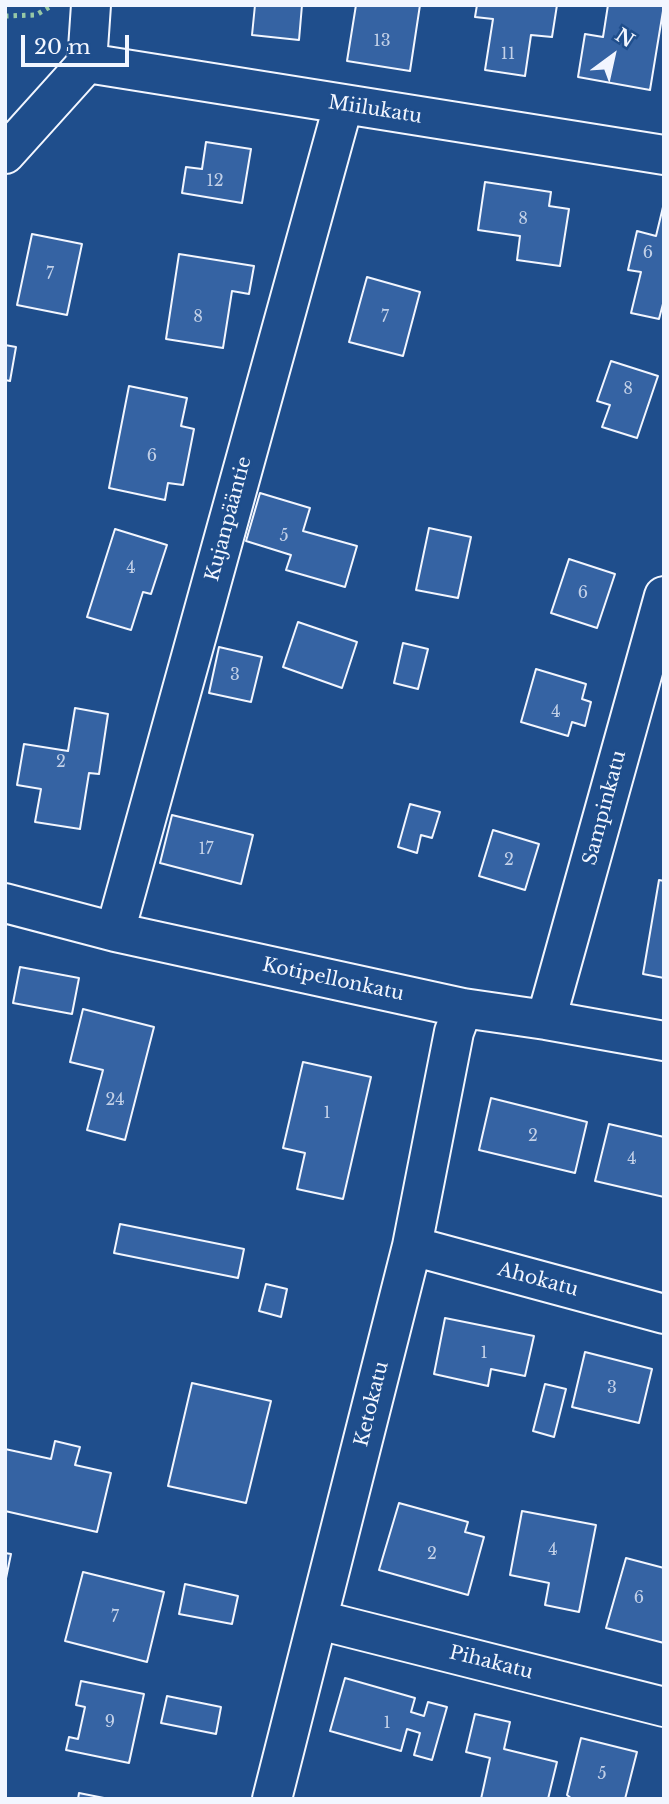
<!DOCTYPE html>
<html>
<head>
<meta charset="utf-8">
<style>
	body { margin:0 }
	#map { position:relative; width:669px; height:1804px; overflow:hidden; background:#1f4e8c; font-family:"Libre Baskerville",serif }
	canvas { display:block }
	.frame { position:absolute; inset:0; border:7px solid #f2f6ff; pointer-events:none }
	.north { position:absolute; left:578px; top:21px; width:70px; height:70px; -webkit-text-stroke:5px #1f4e8c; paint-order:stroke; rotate:33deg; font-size:19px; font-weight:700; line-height:28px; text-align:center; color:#f2f6ff }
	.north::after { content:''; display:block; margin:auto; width:24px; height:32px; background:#f2f6ff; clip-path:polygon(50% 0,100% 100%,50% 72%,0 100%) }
	.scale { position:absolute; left:21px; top:35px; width:108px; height:32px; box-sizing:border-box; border:4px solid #f2f6ff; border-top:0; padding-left:9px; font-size:21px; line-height:24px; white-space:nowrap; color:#f2f6ff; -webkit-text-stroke:5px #1f4e8c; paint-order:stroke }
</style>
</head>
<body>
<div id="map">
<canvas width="669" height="1804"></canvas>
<div class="frame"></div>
<div class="north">N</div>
<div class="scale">20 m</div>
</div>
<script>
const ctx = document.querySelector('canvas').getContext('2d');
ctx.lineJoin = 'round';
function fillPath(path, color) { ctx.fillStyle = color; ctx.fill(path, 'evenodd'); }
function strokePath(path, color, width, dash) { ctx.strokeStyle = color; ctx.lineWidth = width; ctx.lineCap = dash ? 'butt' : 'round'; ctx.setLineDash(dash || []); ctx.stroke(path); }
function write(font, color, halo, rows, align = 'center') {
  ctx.font = font + ' "Libre Baskerville",serif'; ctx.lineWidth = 5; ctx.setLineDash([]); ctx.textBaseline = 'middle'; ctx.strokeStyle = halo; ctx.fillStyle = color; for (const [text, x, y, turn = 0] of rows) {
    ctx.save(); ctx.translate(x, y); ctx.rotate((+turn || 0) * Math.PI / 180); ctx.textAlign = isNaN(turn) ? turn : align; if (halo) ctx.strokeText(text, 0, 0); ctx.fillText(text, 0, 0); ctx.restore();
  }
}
const building = new Path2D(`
	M255,5H302L299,40L252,35Z
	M356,5H420L410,71L347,61Z
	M477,5H557L552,37L531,35L525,76L485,70L493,19L475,17Z
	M608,5H664L650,90L578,77L585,34L603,37Z
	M206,142L251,149L242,203L182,193L186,167L202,169Z
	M485,182L551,192L549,206L569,209L560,266L517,260L520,236L478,230Z
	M663,207L664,300L659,319L631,313L641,272L628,270L637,231L656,236Z
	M32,234L82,244L67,315L17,305Z
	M179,254L254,266L249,294L232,291L223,348L166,339Z
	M367,277L420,292L403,356L349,342Z
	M5,345L16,347L10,381L5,380Z
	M611,361L658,376L637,438L602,427L610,405L597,401Z
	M129,386L187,398L181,426L194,429L183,485L168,483L165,500L109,488Z
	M260,493L310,508L303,531L357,546L345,587L286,570L291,555L246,541Z
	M429,528L471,537L458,598L416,590Z
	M115,529L167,545L151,594L143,592L131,630L87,617Z
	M569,559L615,574L597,628L551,613Z
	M298,622L357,642L342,688L283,667Z
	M403,643L428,649L418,689L394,683Z
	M219,647L262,657L251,702L209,693Z
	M536,669L586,684L582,699L591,702L585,726L572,722L568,736L521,722Z
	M75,708L108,714L99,774L89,773L80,829L35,822L41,789L17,785L24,744L68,751Z
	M410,804L440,812L432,838L421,835L417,853L398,847Z
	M172,815L253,835L241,884L160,863Z
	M493,830L539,844L525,890L479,876Z
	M659,880L664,881V978L643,974Z
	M20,967L79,978L72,1014L13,1003Z
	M83,1009L154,1027L125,1140L87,1130L103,1070L70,1062Z
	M303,1062L371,1077L343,1199L297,1189L305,1153L283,1148Z
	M491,1098L587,1122L575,1173L479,1150Z
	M609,1124L664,1137V1197L595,1181Z
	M120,1224L244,1249L238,1278L114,1253Z
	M266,1284L287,1289L281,1317L259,1311Z
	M445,1318L534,1336L525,1376L491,1369L488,1386L434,1374Z
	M585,1352L652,1369L639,1423L572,1407Z
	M192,1383L271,1401L246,1503L168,1486Z
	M545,1384L566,1389L554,1437L533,1431Z
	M55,1441L80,1447L75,1465L111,1473L97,1532L5,1511V1449L51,1459Z
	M399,1503L468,1522L465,1532L484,1537L468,1595L379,1570Z
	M522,1511L596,1525L579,1612L545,1605L549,1583L510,1575Z
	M5,1553L11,1554L5,1583Z
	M626,1558L664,1568V1643L606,1628Z
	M83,1572L164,1592L147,1662L65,1641Z
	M185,1584L238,1596L232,1624L179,1614Z
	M345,1678L415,1698L411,1712L424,1716L428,1702L447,1707L432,1760L414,1755L420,1733L407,1729L401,1751L330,1731Z
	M81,1681L144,1694L129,1763L66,1750L69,1737L78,1739L85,1707L76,1705Z
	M167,1696L221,1707L216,1734L161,1723Z
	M475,1714L510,1722L504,1749L557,1762L548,1799H481L490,1758L466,1752Z
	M581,1738L637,1752L625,1799H572L567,1795Z
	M79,1793L109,1799H78Z`);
const minor = new Path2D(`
	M87,63L664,155
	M5,154L87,63L91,5
	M5,903L115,932L463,1008L546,1020L664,1041
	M115,932L343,106
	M546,1020L664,596
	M412,1246L664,1314
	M319,1620L664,1707
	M272,1799L412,1246L454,1032L463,1008`);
const hedge = new Path2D(`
	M5,16L36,15L53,5`);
const numberNames = [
	["13",382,41],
	["11",508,54],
	["12",215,181],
	["8",523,219],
	["6",648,253],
	["7",50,274],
	["8",198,317],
	["7",385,317],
	["8",628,389],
	["6",152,456],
	["5",284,536],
	["4",131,568],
	["6",583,593],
	["3",235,675],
	["4",556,712],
	["2",61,762],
	["17",206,849],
	["2",509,860],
	["24",115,1100],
	["1",327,1113],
	["2",533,1136],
	["4",632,1159],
	["1",484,1353],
	["3",612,1388],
	["4",553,1550],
	["2",432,1554],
	["6",639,1598],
	["7",115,1617],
	["9",110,1722],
	["1",387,1723],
	["5",602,1774]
];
const streetNames = [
	["Miilukatu",375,110,9],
	["Kujanpääntie",229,519,-75],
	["Sampinkatu",605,808,-75],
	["Kotipellonkatu",333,980,12],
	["Ahokatu",538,1280,15],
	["Ketokatu",372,1404,-76],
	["Pihakatu",491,1663,14]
];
fillPath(building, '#3563a3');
strokePath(building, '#f2f6ff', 2);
strokePath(minor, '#f2f6ff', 42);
strokePath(minor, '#1f4e8c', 38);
strokePath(hedge, '#97c8a6', 5, [3.5, 5]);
write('16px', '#c3d1e8', null, numberNames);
write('19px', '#f2f6ff', '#1f4e8c', streetNames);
</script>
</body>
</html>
